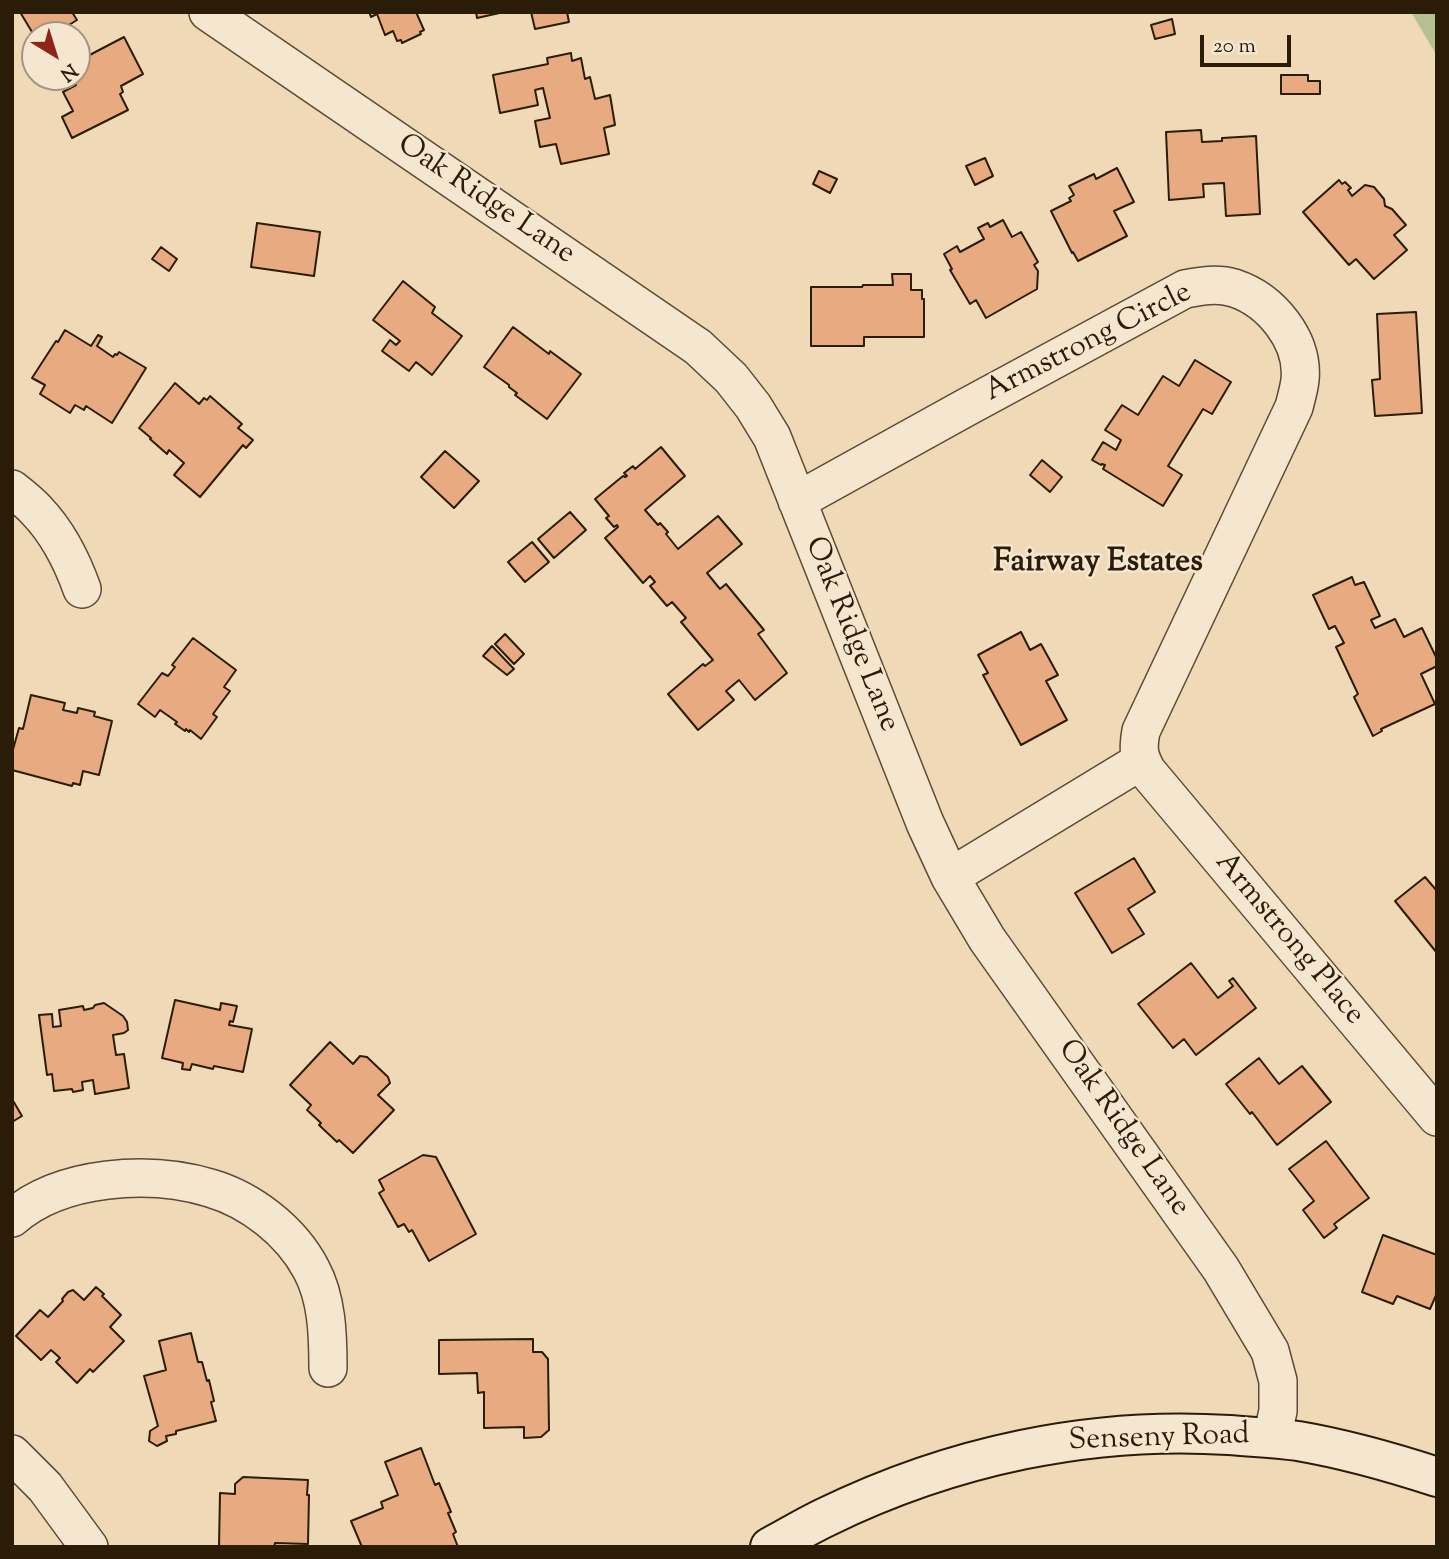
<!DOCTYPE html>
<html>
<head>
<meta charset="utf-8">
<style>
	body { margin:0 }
	#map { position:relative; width:1449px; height:1559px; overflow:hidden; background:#f0d9b6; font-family:"Sorts Mill Goudy",serif }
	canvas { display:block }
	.frame { position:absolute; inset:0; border:14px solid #2b1c08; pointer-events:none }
	.north { position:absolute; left:21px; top:21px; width:70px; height:70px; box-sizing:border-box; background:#f5e6d0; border:2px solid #a49580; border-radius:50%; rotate:142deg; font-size:19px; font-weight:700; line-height:28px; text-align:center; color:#2b1c08 }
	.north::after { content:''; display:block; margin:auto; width:24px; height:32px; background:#8f2418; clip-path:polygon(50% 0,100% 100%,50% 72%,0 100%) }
	.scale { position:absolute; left:1200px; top:35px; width:91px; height:32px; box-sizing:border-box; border:4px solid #2b1c08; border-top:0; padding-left:9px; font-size:21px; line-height:24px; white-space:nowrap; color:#2b1c08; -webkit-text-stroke:5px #f5e6d0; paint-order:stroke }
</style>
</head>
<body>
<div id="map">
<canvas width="1449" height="1559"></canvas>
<div class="frame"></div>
<div class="north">N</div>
<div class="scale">20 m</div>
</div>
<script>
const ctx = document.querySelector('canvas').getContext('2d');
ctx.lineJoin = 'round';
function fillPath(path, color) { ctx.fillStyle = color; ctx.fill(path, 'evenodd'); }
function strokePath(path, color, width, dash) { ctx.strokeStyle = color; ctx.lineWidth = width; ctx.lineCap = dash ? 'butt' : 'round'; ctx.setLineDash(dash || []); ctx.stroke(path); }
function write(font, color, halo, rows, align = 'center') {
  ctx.font = font + ' "Sorts Mill Goudy",serif'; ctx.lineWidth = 5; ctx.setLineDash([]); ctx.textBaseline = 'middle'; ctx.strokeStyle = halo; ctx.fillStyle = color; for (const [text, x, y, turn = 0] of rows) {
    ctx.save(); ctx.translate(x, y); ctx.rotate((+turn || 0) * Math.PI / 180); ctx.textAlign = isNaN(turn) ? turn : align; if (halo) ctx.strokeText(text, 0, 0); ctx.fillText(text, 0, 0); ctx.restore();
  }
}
const green = new Path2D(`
	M1411,12H1437V56Z`);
const building = new Path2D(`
	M20,12H72L77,20L53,35H35V37Z
	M369,12H416L424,30L420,32L421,34L402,43L401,40L397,41L393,31L385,35L377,14L371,17Z
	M476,12H504L477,18Z
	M531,12H567L569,22L535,29Z
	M1172,19L1175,34L1155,39L1151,25Z
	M124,37L143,74L121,86L123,92L120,94L128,110L72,138L62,117L73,111L63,92L76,85L72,77H77V65L84,62L82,59Z
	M571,53L572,61L581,58L585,79L590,77L595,99L610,95L615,125L604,128L609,154L561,164L556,144L540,147L535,121L550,118L543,88L535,90L538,105L500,113L493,75L548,64L547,58Z
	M1281,75H1308V81H1320V94H1281Z
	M1201,130L1202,142L1222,141V138L1256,136L1260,214L1226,216L1224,183L1203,184L1204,197L1169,200L1166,132Z
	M985,158L993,176L975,185L966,166Z
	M1117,168L1134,202L1114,211L1127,236L1078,261L1073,252L1072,253L1051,211L1071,201L1069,198L1074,195L1069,186L1094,174L1096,179Z
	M819,171L837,179L830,193L813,184Z
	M1339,180L1342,184L1345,182L1351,188L1348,190L1352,196L1365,185L1374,187L1384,199L1385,206L1392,209L1406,225L1394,235L1407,250L1374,279L1356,259L1349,265L1303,212Z
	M1003,220L1012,237L1021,232L1038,262L1034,265L1038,271L1037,289L986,318L976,300L970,304L950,270L952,269L944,254L957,246L960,252L984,239L978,228L988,223L990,227Z
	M257,223L320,232L314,276L251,267Z
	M161,247L177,259L169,271L152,259Z
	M892,274H911V290H922V299H924V337H864V346H811V287H862L863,285H893Z
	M403,281L435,307L432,313L462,336L432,375L416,362L409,371L382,351L390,340L396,345L400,341L373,320Z
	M1416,312L1422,413L1375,416L1372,380L1380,379L1377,314Z
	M513,327L549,354L550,351L581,374L547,419L515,395L517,393L509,387V385L484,367Z
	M65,330L91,346L98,335L102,337L97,346L113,357L115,354L117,355L119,352L146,368L112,423L86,406L84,410L75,405L70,413L40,394L45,385L32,378L56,341L58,342Z
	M1195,360L1231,382L1212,414L1203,409L1168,466L1182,475L1163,506L1103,469L1105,465L1102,464L1101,465L1092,460L1103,442L1116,450L1121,440L1105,430L1122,405L1138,415L1163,376L1179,386Z
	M175,383L199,404L204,398L207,400L210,396L242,424L238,428L253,440L246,448L243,445L200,497L174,475L184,463L169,450L167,454L150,439L151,438L139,428Z
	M661,447L685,476L645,510L658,525L660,523L668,532L666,534L678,549L718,516L742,544L707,573L720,589L726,584L764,630L758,634L787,673L755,700L739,680L726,691L734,700L698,730L668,694L703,664L705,666L713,660L681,622L686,618L672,602L667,606L650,586L655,582L650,576L643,583L605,538L618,527L617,525L614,527L606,518L609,516L595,499L623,476L625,477L627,476L624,473L633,466L635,469Z
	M445,451L479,481L454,508L421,477Z
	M1042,460L1062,477L1050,492L1030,475Z
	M570,512L586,530L554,558L538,539Z
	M532,542L549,562L525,582L508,562Z
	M1352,577L1355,585L1364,582L1380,616L1371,620L1375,628L1395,619L1404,637L1422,628L1437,659V666L1421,674L1435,704L1381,729L1382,731L1373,736L1354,697L1358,694L1336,647L1344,643L1335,626L1329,629L1313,595Z
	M1021,632L1030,650L1041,644L1058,675L1046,681L1067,720L1021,745L983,675L988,673L978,655Z
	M505,634L524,654L514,664L495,644Z
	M193,638L236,670L224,687L230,691L213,714L217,717L201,739L190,730L189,732L186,729L185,731L175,724L177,722L160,710L155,717L138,704L162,673L168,676L175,667L172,665Z
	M492,646L514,669L507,675L483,656Z
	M31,695L65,703L63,710L77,713L78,708L95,712L94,716L112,721L99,775L83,771L80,785L73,783L72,786L12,770V753L19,728L23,729Z
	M1134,858L1155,892L1128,909L1144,934L1112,953L1075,893Z
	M1425,877L1437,891V953L1395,901Z
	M1191,963L1218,998L1233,986L1229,981L1233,978L1256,1008L1196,1055L1184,1039L1173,1048L1138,1004Z
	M175,1000L220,1010L221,1003L237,1006L233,1022L230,1021L229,1025L252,1029L243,1072L214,1066L213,1069L192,1064L190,1070L182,1069L183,1063L162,1058Z
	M104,1003L123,1016L127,1022L128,1030L124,1033L113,1035L116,1055L124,1054L129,1088L95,1094L93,1080L82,1082L83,1090L73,1092L72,1089L54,1091L52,1074L47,1075L39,1015L52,1014L53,1027L61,1026L59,1010L83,1006L84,1010L93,1008L95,1005Z
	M330,1042L353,1064L360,1056L367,1057L388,1077L390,1083L378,1095L394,1110L353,1153L339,1140L337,1142L319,1125L321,1123L307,1110L311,1105L290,1085Z
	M1259,1058L1279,1084L1302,1066L1331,1102L1277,1145L1252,1112L1250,1114L1226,1084Z
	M12,1099L22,1116L12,1122Z
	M1326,1141L1369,1198L1334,1224L1337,1228L1324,1238L1303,1210L1314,1201L1289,1169Z
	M423,1155L436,1157L476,1234L429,1261L412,1230L409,1232L404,1224L398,1227L379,1193L384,1190L379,1180Z
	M1383,1235L1437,1255V1293L1430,1309L1397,1296L1393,1304L1362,1292Z
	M96,1287L104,1294L102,1296L121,1315L110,1327L124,1341L93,1372L90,1369L77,1383L56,1362L60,1358L51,1350L41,1360L16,1336L40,1310L48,1317L63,1301L62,1299L68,1292L73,1290L84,1300Z
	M191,1333L198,1362H202L207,1381L209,1380L214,1401L211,1402L216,1421L176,1431V1434L166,1436L167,1441L157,1446L149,1441L150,1431L158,1426L144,1376L166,1370L159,1341Z
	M533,1339V1352H542L548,1359L549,1430L541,1437L524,1438V1427L484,1428V1392L478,1393L477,1373L439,1374V1340Z
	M421,1448L435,1485L439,1483L451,1512L448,1513L456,1532L453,1534L458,1547H362L351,1521L383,1508L381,1502L398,1495L385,1462Z
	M243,1477L308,1480L307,1495H309L308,1544L275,1543L274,1547H219L220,1493L235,1494V1484Z`);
const street = new Path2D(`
	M208,12L698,347L731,378L753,406L772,437L925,823L950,877L987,939L1221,1269L1270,1351L1278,1381V1411L1272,1438
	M12,489C21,496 30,503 37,511C58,533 72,561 82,589
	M797,501L965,408L1185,289C1201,286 1217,283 1234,288C1271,300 1304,340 1300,380C1299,389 1296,399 1294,407L1141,731C1138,748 1138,755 1147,771L1437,1117
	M950,877L1141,761
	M12,1218C61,1175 150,1170 210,1188C251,1200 291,1231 311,1269C327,1298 328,1335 328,1368
	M12,1454L45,1487L89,1547`);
const secondary = new Path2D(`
	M770,1547C789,1537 807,1526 826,1517C951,1456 1090,1426 1229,1435C1252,1437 1275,1438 1298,1441C1345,1449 1391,1462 1437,1477`);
const streetNames = [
	["Oak Ridge Lane",485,201,34],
	["Armstrong Circle",1089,344,-27],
	["Oak Ridge Lane",850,635,68],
	["Armstrong Place",1288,940,50],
	["Oak Ridge Lane",1122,1129,55],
	["Senseny Road",1159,1440,-2]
];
const neighbourhoodNames = [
	["Fairway Estates",1098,565]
];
fillPath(green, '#b5c091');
fillPath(building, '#e7aa81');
strokePath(building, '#2b1c08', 2);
strokePath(street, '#5c4b34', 40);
strokePath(secondary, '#2b1c08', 42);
strokePath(street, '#f5e6d0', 37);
strokePath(secondary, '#f5e6d0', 38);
write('30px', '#2b1c08', '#f5e6d0', streetNames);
write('bold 32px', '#2b1c08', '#f5e6d0', neighbourhoodNames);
</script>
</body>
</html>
